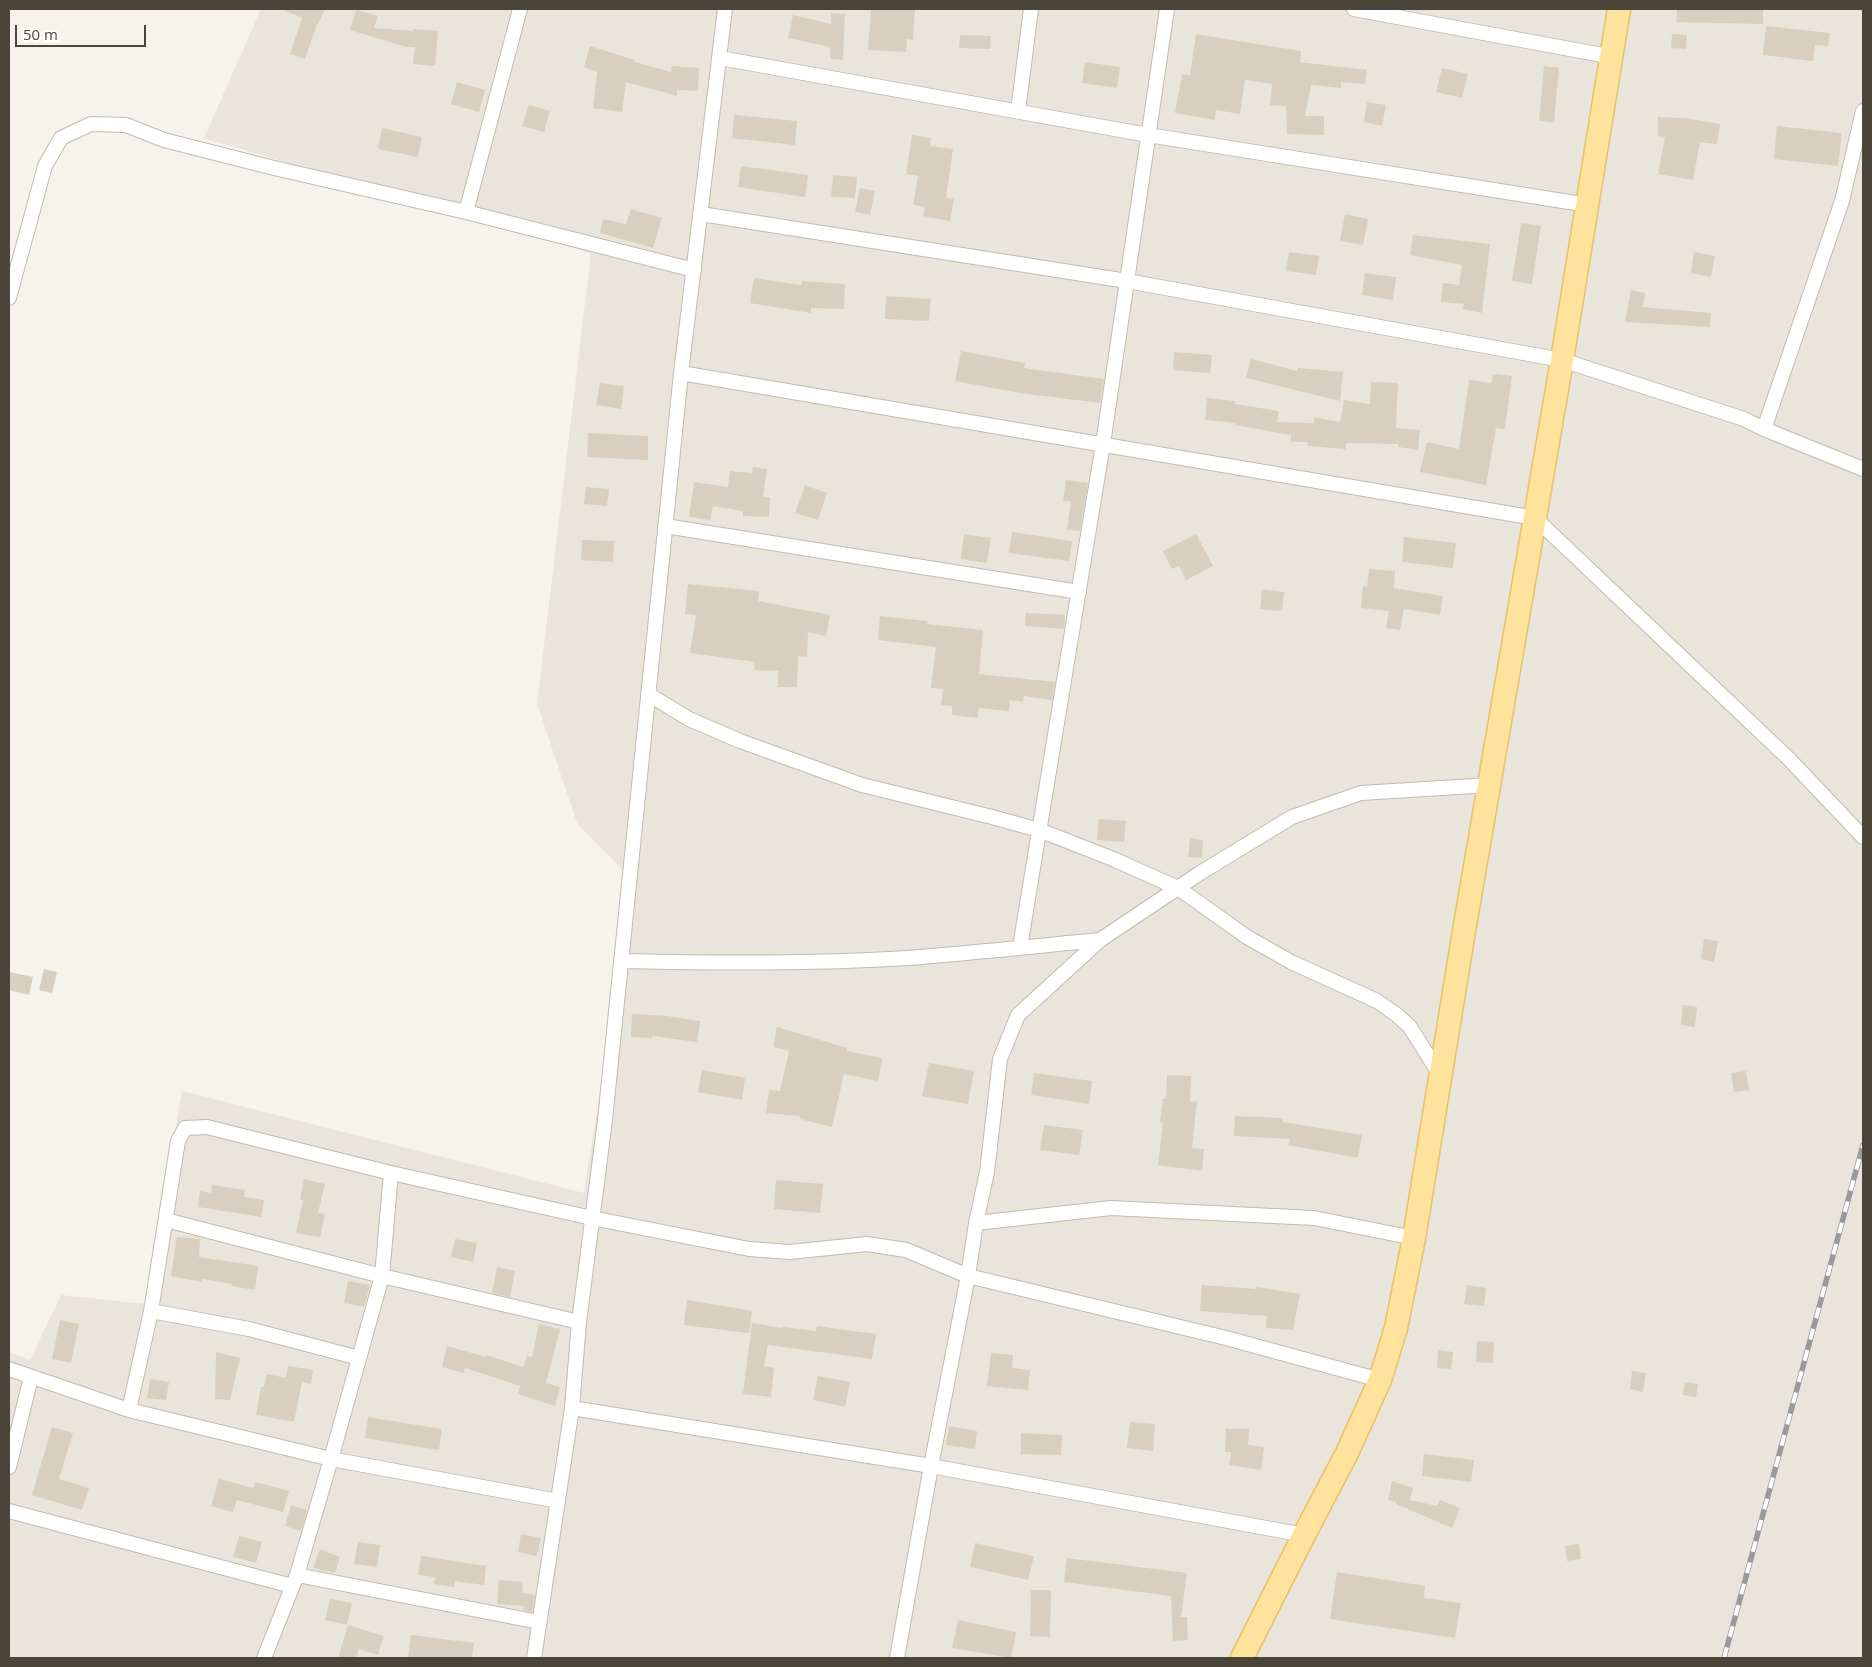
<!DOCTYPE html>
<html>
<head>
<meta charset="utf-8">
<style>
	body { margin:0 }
	#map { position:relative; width:1872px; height:1667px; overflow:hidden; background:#f6f3ec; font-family:"Open Sans",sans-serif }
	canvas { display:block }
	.frame { position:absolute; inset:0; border:10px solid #4b4439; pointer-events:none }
	.scale { position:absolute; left:15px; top:25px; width:131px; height:22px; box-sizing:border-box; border:2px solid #4b4439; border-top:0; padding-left:6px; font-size:15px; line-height:18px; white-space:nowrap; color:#4b4439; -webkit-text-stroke:4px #fff; paint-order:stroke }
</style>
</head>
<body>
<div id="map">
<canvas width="1872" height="1667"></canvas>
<div class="frame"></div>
<div class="scale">50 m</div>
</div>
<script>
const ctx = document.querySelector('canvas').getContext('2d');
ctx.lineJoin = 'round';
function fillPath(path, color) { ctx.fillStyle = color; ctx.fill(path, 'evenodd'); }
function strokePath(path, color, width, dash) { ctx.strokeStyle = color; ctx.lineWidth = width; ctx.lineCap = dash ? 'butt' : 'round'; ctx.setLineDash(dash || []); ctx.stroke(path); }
const residential = new Path2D(`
	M261,9H1863V1658H9V1352L30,1360L61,1295L145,1304L182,1091L584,1193L634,882L577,823L537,704L591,253L204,138Z`);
const building = new Path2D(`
	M282,9H325L318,24H317L305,59L290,54L302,18Z
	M871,9H915L913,40L907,39L906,52L868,50Z
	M1677,9H1763V24L1676,22Z
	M356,10L378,16L374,28L413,31V29L438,31L435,66L413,64L415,47H406L350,30Z
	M831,13L845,14L843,60L830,59V47L788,38L793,15L831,24Z
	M1766,26L1830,33L1828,46L1815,45L1813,61L1763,55Z
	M1196,34L1301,51L1300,62L1367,70L1365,84L1341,82V88L1311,85L1305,116H1324V135L1287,134L1286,106L1270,105L1272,84L1245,80L1240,114L1216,110L1215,120L1175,113L1182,74L1190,75Z
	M1672,34L1687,35L1686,49L1671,48Z
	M960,35L991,36L990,49L959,48Z
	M590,46L635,60V62L671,72L672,66L699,68L698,91L677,90V96L626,82L622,112L593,108L597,72L584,67Z
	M1085,62L1120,67L1117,88L1082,83Z
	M1544,66L1559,68L1554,123L1539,121Z
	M1442,68L1468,74L1462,98L1436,92Z
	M457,82L485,90L479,112L451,104Z
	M1367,102L1386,105L1382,126L1364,122Z
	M529,105L550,111L544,132L522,126Z
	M734,115L797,121L795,145L732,138Z
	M1658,117L1685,118L1720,124L1717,144L1700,142L1693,180L1658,174L1665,137L1658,136Z
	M1777,126L1842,133L1838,166L1774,159Z
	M382,128L422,137L418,157L378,149Z
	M912,135L931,138L930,146L953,149L946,198L954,199L950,221L923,216L925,207L913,205L918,176L906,174Z
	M741,166L808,175L805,197L738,187Z
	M833,175L857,177L855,198L831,197Z
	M860,188L875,191L870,215L855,212Z
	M631,209L662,218L653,248L600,233L603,219L626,224Z
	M1345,214L1368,219L1363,245L1340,241Z
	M1521,223L1541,226L1532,284L1512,281Z
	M1413,235L1490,244L1482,313L1462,309L1464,304L1441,302L1443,283L1459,285L1462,265L1410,255Z
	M1289,252L1319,256L1316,275L1286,271Z
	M1694,252L1715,256L1711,277L1691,273Z
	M1365,273L1396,277L1393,300L1362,295Z
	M754,278L801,285L802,281L845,284L844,309L811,308V313L750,303Z
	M1631,290L1645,293L1643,307L1711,313L1710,327L1625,322Z
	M886,296L931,299L929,321L885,319Z
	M961,351L1025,363L1024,368L1104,379L1100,403L1020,393L955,381Z
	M1174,352L1212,355L1210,373L1173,370Z
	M1251,359L1297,371L1298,368L1343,372L1340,401L1246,378Z
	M1493,374L1512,376L1505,429L1496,428L1486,485L1420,472L1427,442L1459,449L1469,380L1491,383Z
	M1371,382L1398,383L1396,428L1420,430L1418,450L1398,447V444L1346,443V449L1307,446L1308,442H1291V435L1235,425V423L1205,420L1207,398L1235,401V404L1279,411L1277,422L1314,423V417L1340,422L1344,400L1370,404Z
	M600,383L624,386L621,409L596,405Z
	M588,433L648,436V460L587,457Z
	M753,467L767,469L763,497H770L769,517L743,516V511L713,506L710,520L689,517L694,482L728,487L730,471L752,473Z
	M1066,480L1088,483L1080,531L1067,530L1071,502L1063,501Z
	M805,485L827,493L818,520L795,513Z
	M586,487L609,489L607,506L584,504Z
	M1012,532L1072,541L1069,561L1009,553Z
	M964,534L991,538L987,563L961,559Z
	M1196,534L1213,566L1186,580L1179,566L1172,569L1163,551Z
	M1404,537L1456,543L1453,568L1402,562Z
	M582,540L614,541L613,562L581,560Z
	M1369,569L1395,571L1394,588L1443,596L1440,615L1404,609L1400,630L1386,628L1389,611L1361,608L1363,586L1367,587Z
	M688,584L759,591L758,601L830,615L826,636L808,632L807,657L798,656L797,687H778V671L754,670L755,662L690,653L696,615L685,614Z
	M1262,589L1284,592L1282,611L1260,609Z
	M1026,613L1065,615L1064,629L1025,626Z
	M880,616L928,621L927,624L983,630L979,674L1055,682L1052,700L1024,696L1023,702L1010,700L1009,711L979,708L978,718L952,715V706L941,705L943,689L931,688L936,647L878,640Z
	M1099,819L1126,821L1124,842L1097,840Z
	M1190,838L1203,840L1202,858L1188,857Z
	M1704,939L1718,941L1714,962L1701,959Z
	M44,969L57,972L52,993L39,990Z
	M9,972L33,977L29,995L9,990Z
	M1683,1005L1697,1007L1695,1027L1681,1025Z
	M632,1014L667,1016L700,1021L697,1042L652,1036V1038L631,1037Z
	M777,1027L847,1048V1051L882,1058L878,1081L844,1074L832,1127L800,1119V1116L766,1113L769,1090L780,1091L789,1051L773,1047Z
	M929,1063L974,1071L968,1104L922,1096Z
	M702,1070L745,1078L742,1100L698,1092Z
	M1746,1071L1749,1090L1734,1092L1731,1073Z
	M1034,1073L1092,1081L1089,1104L1031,1095Z
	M1167,1075L1191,1076L1190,1101L1197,1102L1192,1148L1204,1149L1202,1171L1158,1165L1163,1123L1160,1122L1163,1099H1166Z
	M1235,1116L1283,1118V1122L1362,1135L1358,1158L1288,1145L1290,1139L1234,1136Z
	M1044,1125L1083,1130L1079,1155L1040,1150Z
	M304,1179L325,1184L318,1213L325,1214L320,1237L296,1233L303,1200L300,1199Z
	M776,1180L823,1184L820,1213L774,1209Z
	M212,1185L245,1190L244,1197L264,1200L261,1217L198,1207L200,1191L211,1193Z
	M177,1237L200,1239L199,1257L258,1266L255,1290L232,1286V1284L202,1279V1282L171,1276Z
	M455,1239L477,1243L473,1262L451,1257Z
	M497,1267L515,1271L510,1297L492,1293Z
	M348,1281L370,1285L364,1307L344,1303Z
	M1202,1285L1256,1289L1257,1287L1300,1294L1293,1330L1266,1328L1267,1316L1200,1311Z
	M1467,1285L1486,1288L1484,1306L1464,1304Z
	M687,1300L752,1311L749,1333L684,1325Z
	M60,1320L79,1324L71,1363L52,1359Z
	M752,1323L782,1328L783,1327L816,1331L817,1326L876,1334L872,1359L768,1345L764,1366L774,1368L771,1397L743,1394Z
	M539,1324L560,1329L546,1383L560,1387L555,1406L518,1394L520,1386L465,1368L464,1373L442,1367L447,1346L486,1357L487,1355L523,1367L527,1356L532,1357Z
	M1477,1341L1494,1342L1493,1363L1476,1362Z
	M1438,1350L1453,1352L1451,1369L1437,1368Z
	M216,1352L240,1358L230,1400L215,1399Z
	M991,1353L1013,1355L1012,1368L1030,1370L1028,1390L987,1386Z
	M288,1366L313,1370L311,1384L302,1382L294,1422L256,1415L261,1387H264L267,1374L286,1378Z
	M1632,1371L1646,1373L1643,1392L1630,1389Z
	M818,1376L850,1382L845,1407L813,1400Z
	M150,1379L169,1382L166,1400L147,1398Z
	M1685,1382L1698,1384L1696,1397L1683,1395Z
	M368,1417L442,1429L439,1450L365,1438Z
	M1130,1422L1155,1424L1153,1451L1127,1448Z
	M949,1426L977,1431L975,1449L946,1445Z
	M52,1427L73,1433L59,1479L89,1488L82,1510L32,1495Z
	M1226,1429H1249L1248,1445L1264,1447L1261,1470L1229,1465L1231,1452H1225Z
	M1021,1433L1062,1435L1061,1455L1021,1454Z
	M1424,1454L1474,1460L1471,1482L1422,1476Z
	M219,1479L253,1488L255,1482L289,1491L283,1512L237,1500L233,1512L211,1506Z
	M1392,1481L1413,1488L1410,1500L1437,1506L1440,1500L1460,1508L1452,1528L1396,1504V1502L1388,1500Z
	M291,1505L307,1510L301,1531L285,1526Z
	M521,1534L541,1538L537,1556L518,1552Z
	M239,1536L262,1542L256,1563L233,1557Z
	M358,1542L380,1545L377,1567L354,1564Z
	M975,1543L1034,1556L1028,1580L970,1567Z
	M1579,1544L1581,1559L1567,1561L1565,1546Z
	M320,1549L340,1557L335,1573L313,1568Z
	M421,1556L486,1566L484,1585L455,1581L454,1587L434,1584L435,1577L418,1575Z
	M1067,1558L1187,1573L1181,1617H1187L1188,1640L1173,1641L1171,1596L1064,1582Z
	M1337,1572L1425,1586L1424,1598L1461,1603L1455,1638L1330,1619Z
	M499,1580L523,1582L522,1593L535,1595L532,1612L523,1610L524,1606L497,1604Z
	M1031,1590H1051L1050,1637L1030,1636Z
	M330,1599L352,1603L347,1625L325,1620Z
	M958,1620L1016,1632L1011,1658L952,1648Z
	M348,1625L384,1636L378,1655L359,1649L356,1658H338Z
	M411,1635L474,1643L472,1658H408Z`);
const street = new Path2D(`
	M1354,9L1613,57
	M720,58L1148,135L1588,205
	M1018,111L1031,9
	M466,212L520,9
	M701,214L1127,281L1562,360L1744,419L1764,429L1863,469
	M9,298L45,166L61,138L91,124L126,125L164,140L274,168L466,212L694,270
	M681,373L1535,518L1789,759L1863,837
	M1764,429L1842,201L1863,111
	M665,526L1079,592
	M648,694L689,719L740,741L862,785L992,817L1039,830L1113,859L1178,888L1247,937L1291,962L1377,1001L1397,1015L1410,1027L1440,1075
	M1020,947L1103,444L1167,9
	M621,961C717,963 812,964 908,958C972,953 1036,946 1100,940
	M166,1220L382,1276L579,1322
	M976,1223L1111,1208L1314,1218L1414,1238
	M151,1311L249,1329L359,1358
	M9,1369L129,1410L331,1459L558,1501
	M572,1408L579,1322L605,1120L681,373L725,9
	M129,1410L151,1311L178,1141L185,1128L207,1127L391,1173L592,1218L749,1249L790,1252L867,1244L906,1250L968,1276L1226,1338L1380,1380
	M9,1467L31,1377
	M9,1511L292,1586
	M297,1575L539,1622
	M264,1658L297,1575L331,1459L382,1276L391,1173
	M534,1658L572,1408L931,1466L1304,1535
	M897,1658L931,1466L968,1276L976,1223L987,1172L1000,1059L1018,1015L1100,940L1200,873L1292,817L1361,793L1490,785`);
const primary = new Path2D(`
	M1242,1658L1304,1535L1347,1453L1380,1380L1396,1328L1414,1238L1464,931L1562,360L1619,9`);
const rail = new Path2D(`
	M1724,1658L1863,1145`);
fillPath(residential, '#eae5da');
fillPath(building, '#d8cfc1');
strokePath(street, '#c2bbae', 16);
strokePath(primary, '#e6c16a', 25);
strokePath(street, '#fff', 14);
strokePath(primary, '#ffe39c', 22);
strokePath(rail, '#9a9a9a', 5.5);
strokePath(rail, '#fff', 4, [11]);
</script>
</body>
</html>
